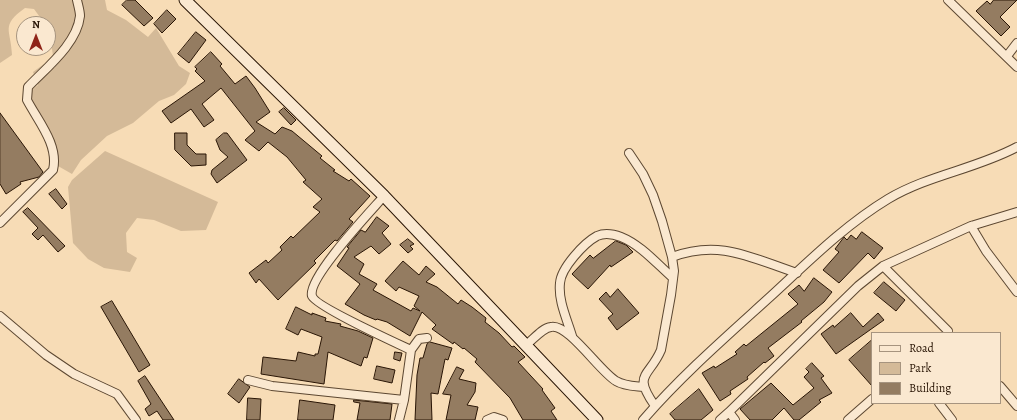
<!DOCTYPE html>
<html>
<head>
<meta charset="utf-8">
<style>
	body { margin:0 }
	#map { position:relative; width:1017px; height:420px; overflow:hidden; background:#f7dcb6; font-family:Alegreya,serif }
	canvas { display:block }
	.legend { position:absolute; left:871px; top:332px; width:130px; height:72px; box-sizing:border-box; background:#fae8d0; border:1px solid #a6947f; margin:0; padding:5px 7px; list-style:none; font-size:12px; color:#291505 }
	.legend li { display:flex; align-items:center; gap:8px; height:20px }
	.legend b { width:20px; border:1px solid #a6947f }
	.north { position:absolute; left:16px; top:16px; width:40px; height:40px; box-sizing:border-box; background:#fae8d0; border:1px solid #a6947f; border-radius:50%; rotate:0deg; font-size:11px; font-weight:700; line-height:16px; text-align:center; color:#291505 }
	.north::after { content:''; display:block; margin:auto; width:14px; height:18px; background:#8f2418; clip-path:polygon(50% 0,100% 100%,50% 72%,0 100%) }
</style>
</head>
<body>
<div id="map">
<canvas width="1017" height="420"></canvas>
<ul class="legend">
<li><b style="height:5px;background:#fae8d0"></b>Road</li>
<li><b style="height:11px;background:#d4ba98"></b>Park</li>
<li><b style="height:11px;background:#947c61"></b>Building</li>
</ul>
<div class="north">N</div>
</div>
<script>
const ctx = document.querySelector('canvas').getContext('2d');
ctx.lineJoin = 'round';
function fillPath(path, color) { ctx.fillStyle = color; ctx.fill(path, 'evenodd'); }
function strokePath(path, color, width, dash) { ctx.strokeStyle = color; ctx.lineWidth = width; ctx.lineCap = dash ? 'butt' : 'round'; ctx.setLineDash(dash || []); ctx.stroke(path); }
const green = new Path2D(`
	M0,0H105L107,10L126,20L148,37L156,28L179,66L190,73L186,84L174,95L159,101L133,123L107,136L81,160L72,174L51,162L49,136L33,107L30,92L38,85L33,72L44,64L55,68L48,24H45L34,9L25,8C0,26 11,29 12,55L0,63Z
	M105,151L218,202L206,230L181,231L154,220L137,218L126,233L127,252L137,258L130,272L104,268L88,259L73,243L68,187L72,180Z`);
const building = new Path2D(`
	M127,0H135L153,18L144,26L122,5Z
	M994,0H1017L1000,17L1010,27L1001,36L976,11L987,1L990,4Z
	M167,10L176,19L162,33L154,24Z
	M196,32L206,40L189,63L178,54Z
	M211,52L222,64L220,66L235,84L246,76L255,88L270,112L256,122L275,134L282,127L292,131L322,156L320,158L335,170L333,171L349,181L351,179L370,196L349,219L353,222L337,241L335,240L314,261L316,263L278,300L259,279L256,283L249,273L266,260L268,263L282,250L280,247L291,236L293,238L320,212L313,207L322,199L303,182L306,180L287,157L268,142L259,151L245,140L255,131L221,88L202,104L214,120L204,127L191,109L171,123L162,111L205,81L195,71L197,69L195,67Z
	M284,108L296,120L291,125L279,112Z
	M0,113L43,172L39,177L20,182L21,184L6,194L0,184Z
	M175,133H187V145L196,154H206V165L191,166L175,150Z
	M224,133H227L247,160L217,183L211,174L212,170L228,157L220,150L216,140Z
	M56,189L67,204L62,209L49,194Z
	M28,208L65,246L58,252L43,235L38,240L32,234L38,228L23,212Z
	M377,217L389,226L382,233L391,244L379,254L371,246L354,257L364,264L359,274L377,284L373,290L411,311L413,308L420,311L414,306L419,296L399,287L396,291L385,281L403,261L419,275L426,266L435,274L426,282L437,287L458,304L461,300L472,307L486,318L485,322L499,333L512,347L514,346L525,357L518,362L543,389L542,390L555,408L551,411L557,420H523L510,398L475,362L477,359L464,348L463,349L454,342L453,344L432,329L436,325L422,312L410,336L387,322L377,319L376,320L364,315L345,304L360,284L337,266L349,248L347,247L361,230L365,232Z
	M862,232L883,248L874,259L868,253L839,283L823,270L839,252L835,249L844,237L847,240L851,235L856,239Z
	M408,239L414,244L410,246L413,249L408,253L400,245Z
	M616,241L626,245L633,252L611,267L610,265L588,289L572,274L590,255L593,258Z
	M814,278L832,292L824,302L801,321L802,322L768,348L774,356L765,363L764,362L747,377L748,379L730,391L731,394L720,401L702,373L714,366L715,368L737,354L735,352L744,344L746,346L798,304L788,294L799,285L804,291Z
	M884,282L905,300L896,311L874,293Z
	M618,289L639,313L617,330L608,318L613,314L599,299L606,292L610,297Z
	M112,301L150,365L139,372L101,307Z
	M296,307L312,315V313L326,318L325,321L341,324L340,326L358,331L373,338L367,358L364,357L361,366L328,352L324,384L261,374L263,357L296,361L298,352L315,356V354H318L322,337L301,329L298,335L286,329Z
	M851,313L863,327L878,313L884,320L836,354L821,334L833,325L834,327Z
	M872,340V386L849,360Z
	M430,342L452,348L448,360L445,359L438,394L431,393L432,420H415L417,375L420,358H423L427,344Z
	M395,352L402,353L400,361L394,359Z
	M812,363L824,376L821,378L832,393L819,400L821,402L799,420H794L784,408L772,420H750L740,409L771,383L793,405L814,388L804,377L809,372L806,369Z
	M377,366L395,370L392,383L374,379Z
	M457,367L464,370L459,379L476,383L475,392L467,405L478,407L475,420H446L451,395L443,394Z
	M145,376L174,420H163L157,411L149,416L145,409L151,404L138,381Z
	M239,379L250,387L239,403L228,394Z
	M699,389L713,410L701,420H675L670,414Z
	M248,398L261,399L260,420H247Z
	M300,400L335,405L333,420H298Z
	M354,400L392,404L390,420H357L360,403L354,402Z`);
const street = new Path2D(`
	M948,0L1017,67
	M1007,56L1017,43
	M629,153L643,174L653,195L662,221L672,257L674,271L671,295L661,350C649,378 632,373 655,406
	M384,196C371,211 307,278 312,296C315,306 396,343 411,350
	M0,223L53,170C59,145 38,121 27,100L28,87C46,68 77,44 80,16C80,11 78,5 77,0
	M971,226L986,251L1017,292
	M672,257C720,239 751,258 797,273
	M883,266L948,331
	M0,316L46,355L74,374L117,394L136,420
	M572,336C567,319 558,301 560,283C561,268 584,243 597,236C604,233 613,234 621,237C641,245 657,264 673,278
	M526,345C533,340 542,328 551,327C568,323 600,372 616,381C624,386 634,386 643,387
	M248,380L272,386L404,400
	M1000,386L1017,406
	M939,403L952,420
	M729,412L858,286L883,266L971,226L1017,212
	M399,420L404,400L411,350L419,339L427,338
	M487,420L494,417L503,420
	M643,420C682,375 727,336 771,296C808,262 845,225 888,199C928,175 976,169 1017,147
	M720,420L729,412L735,420
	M848,420L872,399`);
const secondary = new Path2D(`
	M185,0L384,196L597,420`);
fillPath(green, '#d4ba98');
fillPath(building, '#947c61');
strokePath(building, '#291505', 1);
strokePath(street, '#5c4731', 10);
strokePath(secondary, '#291505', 13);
strokePath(street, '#fae8d0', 8);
strokePath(secondary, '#fae8d0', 11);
</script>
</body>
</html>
